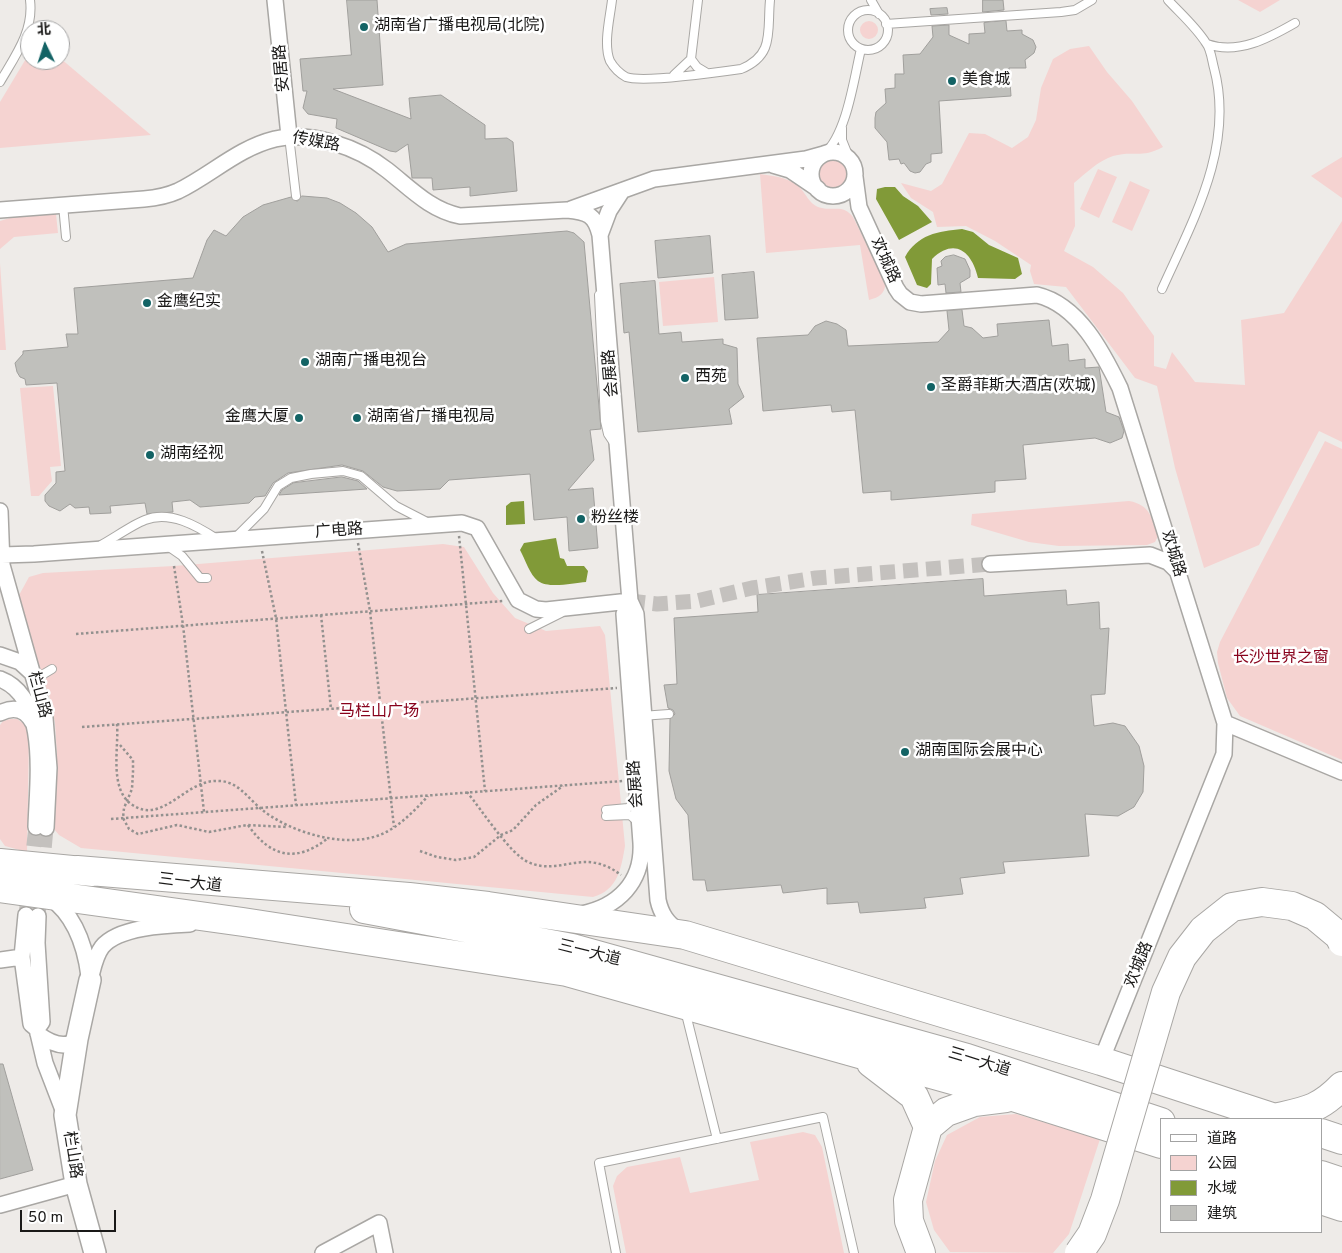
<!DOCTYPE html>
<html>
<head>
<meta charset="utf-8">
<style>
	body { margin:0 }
	#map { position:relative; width:1342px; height:1253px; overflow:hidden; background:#eeebe8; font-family:Overpass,"Noto Sans SC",sans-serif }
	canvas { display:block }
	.legend { position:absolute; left:1160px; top:1118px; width:162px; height:115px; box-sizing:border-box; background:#fff; border:1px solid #a3a3a3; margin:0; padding:6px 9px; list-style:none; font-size:15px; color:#1a1918 }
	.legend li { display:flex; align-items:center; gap:10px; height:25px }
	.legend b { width:25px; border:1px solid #a3a3a3 }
	.north { position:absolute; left:20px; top:20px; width:50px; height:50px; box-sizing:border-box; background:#fff; border:1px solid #a3a3a3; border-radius:50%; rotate:356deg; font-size:14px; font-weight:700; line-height:20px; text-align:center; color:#1a1918 }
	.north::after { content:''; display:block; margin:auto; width:18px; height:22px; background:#136365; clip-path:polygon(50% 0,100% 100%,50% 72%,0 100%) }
	.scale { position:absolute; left:20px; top:1210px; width:96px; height:22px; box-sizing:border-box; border:2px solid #1a1918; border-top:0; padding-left:6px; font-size:15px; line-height:18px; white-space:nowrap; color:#1a1918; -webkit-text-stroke:4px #fff; paint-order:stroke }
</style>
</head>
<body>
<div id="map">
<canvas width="1342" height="1253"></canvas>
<ul class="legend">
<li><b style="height:6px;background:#fff"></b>道路</li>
<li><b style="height:14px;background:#f5d3d1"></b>公园</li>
<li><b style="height:14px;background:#819a38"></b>水域</li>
<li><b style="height:14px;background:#c0c0bc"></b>建筑</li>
</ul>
<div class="north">北</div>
<div class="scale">50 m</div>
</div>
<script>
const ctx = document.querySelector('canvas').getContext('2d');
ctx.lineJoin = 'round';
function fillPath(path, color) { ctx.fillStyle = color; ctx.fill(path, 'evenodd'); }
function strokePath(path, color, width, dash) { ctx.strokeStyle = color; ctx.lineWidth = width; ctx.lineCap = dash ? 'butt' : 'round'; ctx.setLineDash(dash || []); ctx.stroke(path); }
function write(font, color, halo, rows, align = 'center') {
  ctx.font = font + ' Overpass,"Noto Sans SC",sans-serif'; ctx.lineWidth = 5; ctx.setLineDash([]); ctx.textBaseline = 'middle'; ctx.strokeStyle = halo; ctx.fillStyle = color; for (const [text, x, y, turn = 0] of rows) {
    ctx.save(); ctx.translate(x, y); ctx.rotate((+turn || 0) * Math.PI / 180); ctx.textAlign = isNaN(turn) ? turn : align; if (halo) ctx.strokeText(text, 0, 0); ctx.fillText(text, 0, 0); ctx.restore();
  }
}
const green = new Path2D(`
	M1238,0H1280L1260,12Z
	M860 30a9 9 0 1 1 18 0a9 9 0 1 1-18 0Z
	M1089,46L1107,72L1132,101L1163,147C1141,159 1133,150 1113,156C1098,161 1086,173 1074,183L1075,226L1064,251L1093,267L1123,293L1154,336V366L1166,369L1172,352L1195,382L1245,385L1241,320L1284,313L1342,221V442L1319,431L1259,545L1204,568L1175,468L1157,386L1135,378L1066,287L1034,284L1030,271L1031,265L995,241L966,226L937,227L933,212L911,198L901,183L931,191L942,184L969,133L985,134L1012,148L1028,137L1036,120L1041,88L1053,59L1070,49Z
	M30,52V60H60V58L151,135L0,148V102Z
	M1342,157V198L1311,176Z
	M818 174a15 15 0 1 1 30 0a15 15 0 1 1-30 0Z
	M1098,169L1117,177L1099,218L1080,209Z
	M760,174C773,176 786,177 797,185C806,192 809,206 822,208C835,211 843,204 853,217L886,283C884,294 880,297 869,300L860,245L766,253Z
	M1130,181L1150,190L1132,231L1112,222Z
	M56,214L58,233L14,237L0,249V221L13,217Z
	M0,263L6,350H0Z
	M714,277L718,322L663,326L659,282Z
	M53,386L61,466L50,467L52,481L39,496H31L20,388Z
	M1325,441L1342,449V760L1240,716L1227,698L1218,663L1217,652L1220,642Z
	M1129,501C1151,505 1151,518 1158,536L1155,542L1147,545L1059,546L1029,542L971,525L972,514Z
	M443,544L464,547L493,593L515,618L546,631L600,626L605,635L625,846C621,869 618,890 593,897L81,848L59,835L54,829L57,755L55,723L49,694L34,661L18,597L29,577L43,573L174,566Z
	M11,719H17L26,725L29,737L27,852L5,846L0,839V725L3,721Z
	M1016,1114L1100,1139L1069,1234L1053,1253L950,1252L934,1230L926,1202L935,1161L947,1135L980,1117Z
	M803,1132L815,1135L822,1147L844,1253H626L613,1186L617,1176L627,1167L680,1157L690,1193L759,1180L750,1142Z`);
const water = new Path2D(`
	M885,187H895L903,196L918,206L932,222L899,240L876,199L877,189Z
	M962,229L973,232L989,245L1018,258L1022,274L1015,279L978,278C972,252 955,237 932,259L931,284L927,288L917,285L905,257C917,235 938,231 962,229Z
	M524,501L525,524L506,525V506L511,502Z
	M556,538L560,558L564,559L567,566H584L588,571L586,582C573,583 549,589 538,581C530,575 525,559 520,550L524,543Z`);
const building = new Path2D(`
	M347,0H377L383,85L333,89L411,119L409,98L441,95L485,125V139L507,138L513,142L517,191L470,196V187L433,190L432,178H412L408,144L396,152L390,151L336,128L337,119L308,114L303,108L307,91H303L300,59L351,55Z
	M983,0H1003L1004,10L983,12Z
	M947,8L948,14L931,15L930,9Z
	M1006,21L1007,31L1022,30V34L1033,40L1036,47L1034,53L1025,60L1026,68H1009L1011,96L939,101L942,153L931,154V162L926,164L920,172L915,173L910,171L904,163L901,164L899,159L889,160L887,142L875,128V118L876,112L886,103L885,89L895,88V74H904L903,55L920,54L933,37L932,26L949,25V35L969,44V34L985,33L984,23Z
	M302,196L327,198L340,203L356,213L372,227L388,252L406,244L567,231L574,233L584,242L601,429L590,430L594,460L568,490L593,488L598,548L569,551L567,517L534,520L530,474L449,480L440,489L397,491L383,487L363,471L342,465L288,473L273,483L265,496L255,497L249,503L200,507L190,500L172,502L173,512L147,514L145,503L110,506L111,513L90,514L89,507L75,508L70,504L60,511L49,506L45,501V495L56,483V472L65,471L57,383L26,385L25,379L20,377L17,372L15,363L23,354V351L68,347L66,334H78L74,288L193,278L207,240L214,230L226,236L243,217L263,205L291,197L297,201Z
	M710,236L713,273L658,278L655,241Z
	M954,255L965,259L970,270V277L960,283L961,292L946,293L945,284L938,285L937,268L942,266L941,261L945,257Z
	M754,272L758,318L725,320L722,275Z
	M655,281L659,334L681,332L682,342L723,339V344L737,348L738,384L744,397L729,409L732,424L638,432L629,332L624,333L620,284Z
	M962,310L964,326L972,328L983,338L998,336L997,324L1049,320L1052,346L1068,344L1069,361L1085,359V368L1099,367L1106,412L1119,417L1124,431L1122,438L1110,443L1095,438L1023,445L1026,479L995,481V492L891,500V491L863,493L855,410L832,412L831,405L763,411L757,338L808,335L815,326L826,321L837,324L846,330L848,346L938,342L949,330L947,311Z
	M342,477L358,481L367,489L279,495L282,490L293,483Z
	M983,579L984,596L1066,590L1067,605L1099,602L1100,629L1109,628L1105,694L1091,695L1094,726L1113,723L1125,726L1139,746L1144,766L1143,792L1134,807L1118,816L1085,814L1089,856L1003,862L1005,873L960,878L963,894L924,898L926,908L860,913L858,902L827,904V888L783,893L781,885L707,891L705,880H693L688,815L676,799L669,771L670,719L675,714L673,710L668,708L664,685L677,684L674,618L758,612L757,595Z
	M0,1064H3L33,1170L0,1179Z`);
const streetTunnel = new Path2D(`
	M630,601L657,604L697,601L752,588L816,578L990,564
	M26,915L36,827
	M38,916L46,828`);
const path = new Path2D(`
	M459,536L485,791
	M358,543L370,611L394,827
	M262,551L276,618L296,805
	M174,566L183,625L204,812
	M321,615L331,709
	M76,634L503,601
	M117,724C119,747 109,788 131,804C163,827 185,778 220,781C238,782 247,797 260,808C289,833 352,852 388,831C404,822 416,809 428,796
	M82,727L617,688
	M120,745L133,760V772L132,789L124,808L123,818L129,829L138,834L177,825L209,832L247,825L286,827
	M467,792C481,809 510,854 528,862C561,877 583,846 621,875
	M111,819L623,781
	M248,825C271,858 297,863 328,838
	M420,851L437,857L456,860L474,857L501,835L513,830L536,805L563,786`);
const lane = new Path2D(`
	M612,0C610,18 603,44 610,61C614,68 619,73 626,77C643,83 720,72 741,69C775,55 767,31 770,0
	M871,0L879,14
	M848 30a20 20 0 1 1 40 0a20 20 0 1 1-40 0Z
	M886,24L1061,12L1075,10L1092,0
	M1207,44C1238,55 1269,38 1295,23
	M691,59L697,67L707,73
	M674,75L691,59L698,0
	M0,82C15,56 34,31 30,0
	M842,128V140L850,160
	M289,136L296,196
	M824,154C847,134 854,78 861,49
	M63,205L66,237
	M1162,289C1193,220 1235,146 1214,68C1212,61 1211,49 1206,43C1196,27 1181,14 1168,0
	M599,295L605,421L608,434L614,443
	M236,537L264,509L278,486L291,478L311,474L343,471L361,476L396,506L429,523
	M101,545C114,538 132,525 145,520C170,510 197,526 217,539
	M169,547L182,556L200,578H207
	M529,629L561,613
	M38,687L42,675L52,669
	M641,716L669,714
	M606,810L628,808L636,800
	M606,816L630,815L639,823
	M685,1010L717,1139
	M616,1253L599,1163L823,1117L854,1253`);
const street = new Path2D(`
	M275,0L289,136
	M811 174a22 22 0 1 1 44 0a22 22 0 1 1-44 0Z
	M773,165L790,170L818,189
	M855,177L859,207L896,288L900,294L910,302L921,304L1037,295C1079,305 1103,353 1120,388L1225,723L1224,754L1101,1061
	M571,209L654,179L806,159L824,154
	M0,210L144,199C156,198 167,196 178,191C211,175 238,148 275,139C312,131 358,147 387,170C410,188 430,210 460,216L567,210C587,212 595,214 600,235L630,601L636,614L658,900C661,914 667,923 679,931
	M600,235L609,211L622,191
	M0,511L2,565
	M2,555L34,554L462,523L477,528L518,600L536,609L546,610L630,601
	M990,564L1150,555L1168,562L1177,571
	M2,565L45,718L49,768L46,828
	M0,655L20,662L32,673
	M0,679C50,698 37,784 36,827
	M0,713C14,706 26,709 33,723
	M1225,723L1342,772
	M49,897C75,915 85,945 89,976
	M581,914C618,907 643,882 641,843L624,614L630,601
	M26,915L22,957L31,1024L37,1029L45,1063L65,1115
	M0,960L22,957
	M90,980C93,969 95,956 102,947C118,927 166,925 190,924
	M37,1029L42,1022L37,943L38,916
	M38,1034C49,1042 65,1051 77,1039
	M0,1205L76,1184
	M323,1253L379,1223L385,1253`);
const secondary = new Path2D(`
	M90,980L77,1039L65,1115L76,1184L95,1253`);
const highway = new Path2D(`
	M0,863L93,872
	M77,870L409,897L488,906L685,935L1101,1061L1278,1119
	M0,888L243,922L567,972L1013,1097L1161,1144
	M364,909L572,948L967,1058L1161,1122
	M871,1063L914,1096L928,1127
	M1274,1118C1305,1111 1319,1110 1342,1086
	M1321,1133L1342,1140
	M1321,1175L1342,1182
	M1321,1200L1342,1207
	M921,1253L909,1221L908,1200L928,1127L946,1112L974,1102L1006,1098`);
const highwayBridge = new Path2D(`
	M1079,1253L1092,1234L1105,1200L1166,992L1182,957L1203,930L1232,907L1262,902L1292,906L1315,916L1339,936L1342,942`);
const markers = [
	[364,27,5,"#136365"],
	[952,81,5,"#136365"],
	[147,303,5,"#136365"],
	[305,362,5,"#136365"],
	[685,378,5,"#136365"],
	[931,387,5,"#136365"],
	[299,418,5,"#136365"],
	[357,418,5,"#136365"],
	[150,455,5,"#136365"],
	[581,519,5,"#136365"],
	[905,752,5,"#136365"]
];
const poiNames = [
	["湖南省广播电视局(北院)",374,27],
	["美食城",962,81],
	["金鹰纪实",157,303],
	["湖南广播电视台",315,362],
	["西苑",695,378],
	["圣爵菲斯大酒店(欢城)",941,387],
	["金鹰大厦",289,418,"right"],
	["湖南省广播电视局",367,418],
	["湖南经视",160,455],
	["粉丝楼",591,519],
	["湖南国际会展中心",915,752]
];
const streetNames = [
	["安居路",283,68,-95],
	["传媒路",316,143,10],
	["欢城路",884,261,65],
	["会展路",612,373,-95],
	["广电路",339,532,-4],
	["欢城路",1172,554,73],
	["栏山路",38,695,75],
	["会展路",637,784,-94],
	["三一大道",190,884,7],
	["三一大道",589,954,14],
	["欢城路",1140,965,-68],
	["三一大道",979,1063,17],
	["栏山路",71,1155,81]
];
const parkNames = [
	["长沙世界之窗",1281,659],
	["马栏山广场",379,713]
];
fillPath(green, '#f5d3d1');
fillPath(water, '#819a38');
fillPath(building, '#c0c0bc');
strokePath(building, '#a09f9c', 1);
strokePath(streetTunnel, '#c4c1be', 15, [15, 8]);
strokePath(lane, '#a9a7a4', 10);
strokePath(street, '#a9a7a4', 18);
strokePath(secondary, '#a9a7a4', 24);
strokePath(highway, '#a9a7a4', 30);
strokePath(path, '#93918f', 2.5, [2.5, 2.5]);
strokePath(lane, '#fff', 8);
strokePath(street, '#fff', 15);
strokePath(secondary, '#fff', 21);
strokePath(highway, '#fff', 28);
strokePath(highwayBridge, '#a9a7a4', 30, []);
strokePath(highwayBridge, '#fff', 28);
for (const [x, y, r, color] of markers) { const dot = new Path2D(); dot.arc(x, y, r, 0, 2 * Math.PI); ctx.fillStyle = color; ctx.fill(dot); strokePath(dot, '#fff', 2); }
write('16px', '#1a1918', '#fff', poiNames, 'left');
write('16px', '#1a1918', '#fff', streetNames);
write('16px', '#88021c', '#fff', parkNames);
</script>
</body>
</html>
